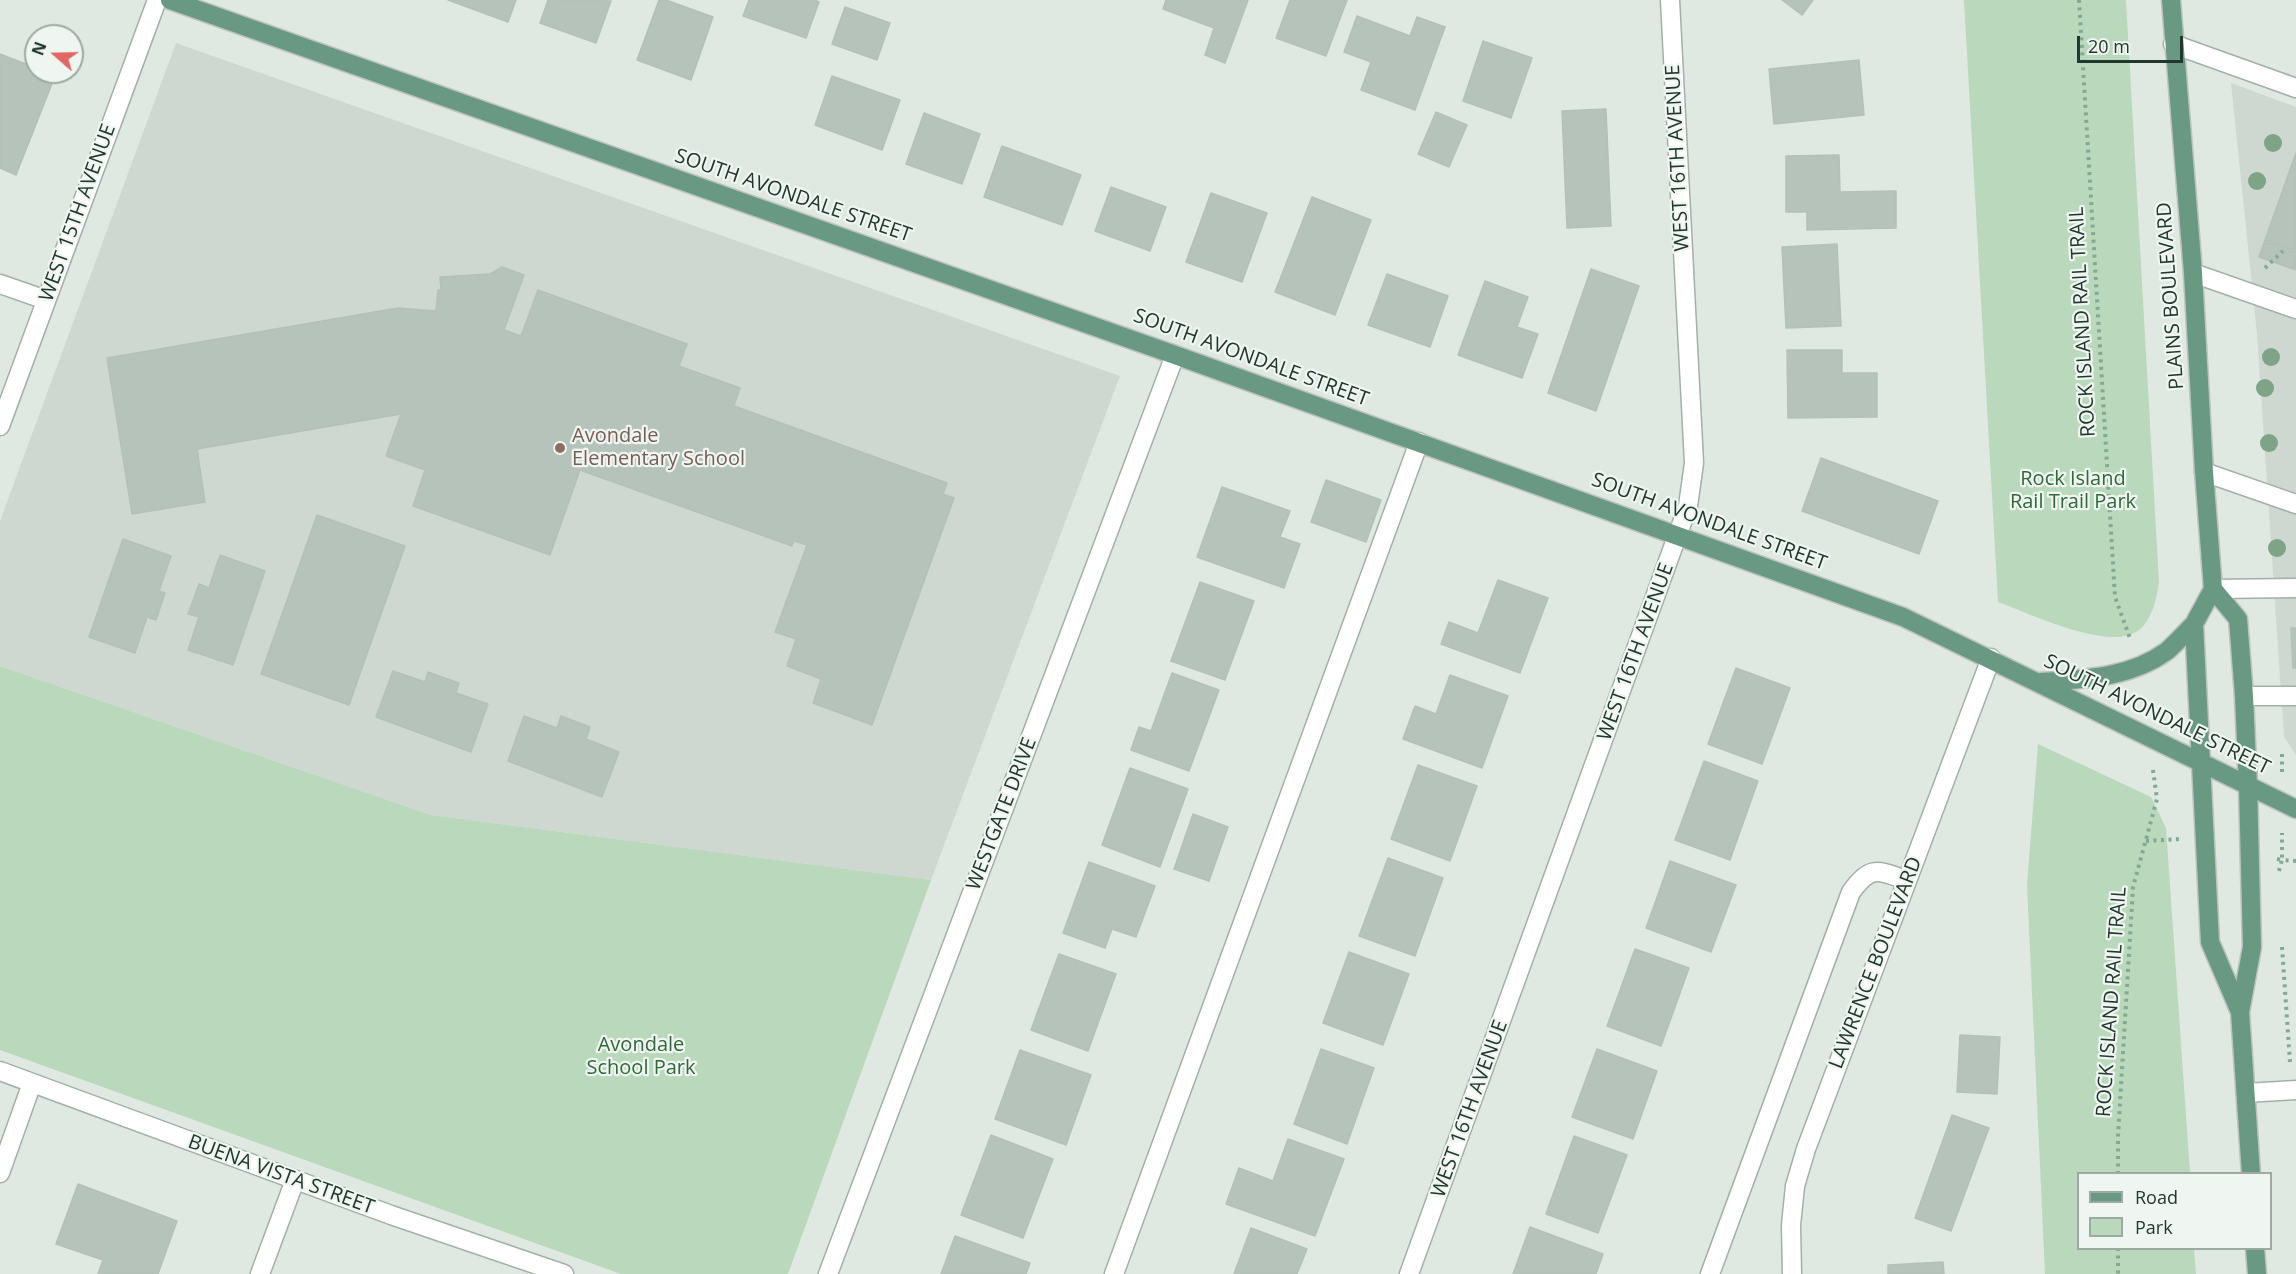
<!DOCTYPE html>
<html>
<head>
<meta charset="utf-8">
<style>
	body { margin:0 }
	#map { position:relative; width:2296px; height:1274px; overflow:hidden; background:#dfe9e2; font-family:"Open Sans",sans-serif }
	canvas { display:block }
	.legend { position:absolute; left:2077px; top:1172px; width:195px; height:78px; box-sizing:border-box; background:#eff6f1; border:2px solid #9daaa3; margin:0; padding:8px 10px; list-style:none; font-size:18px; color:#22372d }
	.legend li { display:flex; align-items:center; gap:12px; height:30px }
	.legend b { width:30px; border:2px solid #9daaa3 }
	.north { position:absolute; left:24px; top:24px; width:60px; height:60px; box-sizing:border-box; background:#eff6f1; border:2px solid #9daaa3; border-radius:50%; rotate:290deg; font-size:16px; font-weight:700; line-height:24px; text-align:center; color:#22372d }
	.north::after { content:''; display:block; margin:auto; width:21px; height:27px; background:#e16765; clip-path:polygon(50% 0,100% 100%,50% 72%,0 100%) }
	.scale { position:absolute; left:2077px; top:36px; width:106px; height:27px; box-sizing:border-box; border:3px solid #22372d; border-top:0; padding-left:8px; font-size:18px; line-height:21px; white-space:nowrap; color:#22372d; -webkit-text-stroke:4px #eff6f1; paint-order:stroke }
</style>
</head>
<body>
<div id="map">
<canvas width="2296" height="1274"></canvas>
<ul class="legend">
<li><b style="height:8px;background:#699982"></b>Road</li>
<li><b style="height:16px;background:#bad8bc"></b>Park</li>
</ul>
<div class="north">N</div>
<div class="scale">20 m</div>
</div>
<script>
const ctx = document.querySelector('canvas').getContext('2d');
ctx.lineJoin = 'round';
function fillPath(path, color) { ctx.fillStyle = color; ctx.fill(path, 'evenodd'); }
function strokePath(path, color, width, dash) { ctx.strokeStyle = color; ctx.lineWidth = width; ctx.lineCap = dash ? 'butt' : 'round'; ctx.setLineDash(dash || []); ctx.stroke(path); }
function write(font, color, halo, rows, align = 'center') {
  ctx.font = font + ' "Open Sans",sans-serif'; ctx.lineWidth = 4.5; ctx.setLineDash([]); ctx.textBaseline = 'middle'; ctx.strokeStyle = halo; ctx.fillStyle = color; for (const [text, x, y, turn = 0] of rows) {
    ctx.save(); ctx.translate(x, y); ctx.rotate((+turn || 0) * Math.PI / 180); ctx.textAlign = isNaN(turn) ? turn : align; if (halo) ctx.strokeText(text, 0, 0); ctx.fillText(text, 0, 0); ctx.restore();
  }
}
const built = new Path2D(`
	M176,43L1120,376L931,880L431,815L0,666V521Z
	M2231,83L2296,107V755L2284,737L2257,334Z`);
const green = new Path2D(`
	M1964,0H2126L2159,583C2156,599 2152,623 2136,632C2105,650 2031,614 1998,602Z
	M0,666L431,815L931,880L788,1274H621L0,1050Z
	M2038,744L2151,797L2166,828L2190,1173L2078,1174V1248L2194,1249L2196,1274H2045L2027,885Z`);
const building = new Path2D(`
	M448,0H516L508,22Z
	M548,0L611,1L596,43L540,23Z
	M659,0H666L713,17L691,80L637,60Z
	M749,0H815L819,2L806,38L743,16Z
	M1166,0H1248L1225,63L1205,55L1214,28L1163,9Z
	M1290,0H1347L1326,56L1276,38Z
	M1782,0H1813L1802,15Z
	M845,7L890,23L877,60L832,44Z
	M1357,16L1410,36L1417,17L1445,27L1415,110L1361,90L1371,62L1344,52Z
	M1483,41L1532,58L1511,118L1463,101Z
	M0,54L36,68V72H46L55,76L16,175L0,168Z
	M1859,60L1864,115L1774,124L1769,69Z
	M832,76L900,100L882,150L815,125Z
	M1606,109L1611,226L1567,228L1562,111Z
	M1436,112L1467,125L1449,167L1418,154Z
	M924,113L980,134L962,184L906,164Z
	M1002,146L1081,175L1062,225L984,197Z
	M2296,153V251L2265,240Z
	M1839,155L1840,192L1896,191V228L1807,230V212H1786V156Z
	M1111,187L1166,207L1150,251L1095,231Z
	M1211,193L1267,213L1242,282L1186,262Z
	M1312,197L1371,220L1335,315L1275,292Z
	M2265,240L2296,251V270L2259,257Z
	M1837,244L1841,326L1786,328L1782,247Z
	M502,267L524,275L504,330L521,336L538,290L687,344L679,366L740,388L734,406L947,483L943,494L954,498L872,725L813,703L821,679L787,666L796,639L775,632L807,545L794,541L792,546L580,470L550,555L413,506L425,470L386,456L401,414L197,449L205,502L132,514L107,358L398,308L436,311L438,290H441L440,277L490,274Z
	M1591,269L1639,286L1596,411L1548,393Z
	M1387,274L1448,296L1430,347L1368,325Z
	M1485,281L1528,297L1517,327L1538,334L1522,378L1458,355Z
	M1787,350H1842V373H1877V417L1788,418Z
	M1821,458L1938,501L1919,554L1802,511Z
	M1326,480L1381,500L1366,542L1311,522Z
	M1222,487L1290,511L1280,537L1300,544L1284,588L1197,557Z
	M317,515L405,546L349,705L261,674Z
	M123,539L171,556L159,591L165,593L156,620L147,617L135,653L89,637Z
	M220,555L265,571L233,665L188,650L199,617L188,614L199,584L209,588Z
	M1498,580L1548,598L1520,673L1441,644L1449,622L1478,633Z
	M1200,582L1254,601L1225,680L1171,661Z
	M2291,628H2296V668H2293Z
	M1736,668L1790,688L1762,764L1708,744Z
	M393,671L425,682L428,672L459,683L456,693L488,704L471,752L376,717Z
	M1172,673L1219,690L1189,771L1131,750L1139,727L1151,731Z
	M1450,675L1508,696L1482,768L1403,739L1415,706L1436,714Z
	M524,716L557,728L561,716L590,727L586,739L619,752L602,797L508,761Z
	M1704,761L1758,781L1730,860L1675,840Z
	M1418,765L1477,786L1450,861L1391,839Z
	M1130,768L1188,789L1160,867L1102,845Z
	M1193,814L1228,827L1209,881L1174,869Z
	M1388,858L1443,878L1415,956L1359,936Z
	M1670,861L1736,885L1711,952L1646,928Z
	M1089,862L1155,886L1136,937L1112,929L1105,948L1063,933Z
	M1635,949L1689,968L1661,1046L1607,1026Z
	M1349,952L1409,974L1383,1045L1323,1023Z
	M1059,954L1116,974L1088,1051L1031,1030Z
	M1960,1035L2000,1037L1997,1094L1957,1092Z
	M1321,1049L1374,1068L1347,1144L1294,1124Z
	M1597,1049L1657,1071L1633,1139L1572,1117Z
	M1020,1050L1091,1075L1066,1145L995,1119Z
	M1952,1115L1989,1128L1951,1231L1915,1218Z
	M991,1135L1053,1159L1023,1238L961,1215Z
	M1574,1136L1627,1155L1598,1233L1546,1214Z
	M1288,1139L1344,1159L1315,1236L1226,1204L1239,1168L1273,1181Z
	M78,1184L177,1221L158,1274H98L103,1260L56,1244Z
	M1530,1227L1603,1254L1596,1274H1513Z
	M1251,1228L1307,1249L1297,1274H1234Z
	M955,1236L1030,1263L1026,1274H941Z
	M1943,1262L1944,1274H1888V1265Z`);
const path = new Path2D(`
	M2079,0L2115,597L2131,641
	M2265,268L2283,251
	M2282,754V772
	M2146,841L2179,839
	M2277,859L2282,860V833
	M2279,871L2282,860L2296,861
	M2282,947L2290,1062
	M2118,1174V1136L2133,887L2157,799L2153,770
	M2118,1248V1274`);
const minor = new Path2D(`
	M2173,44L2296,88
	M2193,273L2296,309
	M0,284L46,300
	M0,426L157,0
	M2204,472L2296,504
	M2213,589L2296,588
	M2244,696H2296
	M0,1071L391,1215L564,1274
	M2246,1093L2296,1090
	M0,1173L32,1083
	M260,1274L295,1180
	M828,1274L1175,355
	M1114,1274L1419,442
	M1409,1274L1688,506L1694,463L1670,0
	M1710,1274L1851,892C1871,865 1877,870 1906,880
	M1792,1274L1791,1225L1795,1186L1806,1149L1991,658`);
const major = new Path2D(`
	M170,0L1175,355L1903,617L2296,809
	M2171,0L2193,273L2204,472L2213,589L2194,624L2210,942L2240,1012
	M2213,589L2238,619L2244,696L2248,786L2252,947L2240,1012L2251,1174
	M2041,682C2085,679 2130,678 2167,651C2176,643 2185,633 2194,624
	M2255,1248L2257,1274`);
const trees = [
	[2273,143],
	[2257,181],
	[2271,357],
	[2265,388],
	[2269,443],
	[2277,548]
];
const markers = [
	[560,448,6,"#8d6e63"]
];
const streetNames = [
	["WEST 16TH AVENUE",1678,158,-93],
	["SOUTH AVONDALE STREET",793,196,19],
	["WEST 15TH AVENUE",78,213,-70],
	["PLAINS BOULEVARD",2171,296,-94],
	["ROCK ISLAND RAIL TRAIL",2083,322,-93],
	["SOUTH AVONDALE STREET",1251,358,20],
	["SOUTH AVONDALE STREET",1709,522,20],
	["WEST 16TH AVENUE",1636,652,-70],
	["SOUTH AVONDALE STREET",2157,715,26],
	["WESTGATE DRIVE",1002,814,-69],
	["LAWRENCE BOULEVARD",1876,963,-69],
	["ROCK ISLAND RAIL TRAIL",2112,1002,-86],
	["WEST 16TH AVENUE",1470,1109,-70],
	["BUENA VISTA STREET",281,1175,20]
];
const educationNames = [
	["Avondale",572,436],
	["Elementary School",572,459]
];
const parkNames = [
	["Rock Island",2073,479],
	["Rail Trail Park",2073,502],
	["Avondale",641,1045],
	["School Park",641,1068]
];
fillPath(built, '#ced8d1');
fillPath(green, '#bad8bc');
fillPath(building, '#b5c3bb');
strokePath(building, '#b3c1b8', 1.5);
strokePath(minor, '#a3b0a8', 21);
strokePath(major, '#bdc3c0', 21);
strokePath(path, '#83a994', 4, [3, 4.5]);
strokePath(minor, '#fff', 18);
strokePath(major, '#699982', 18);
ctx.fillStyle = '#7fa386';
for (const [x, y] of trees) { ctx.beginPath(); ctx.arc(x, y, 9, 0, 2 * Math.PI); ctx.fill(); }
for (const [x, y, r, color] of markers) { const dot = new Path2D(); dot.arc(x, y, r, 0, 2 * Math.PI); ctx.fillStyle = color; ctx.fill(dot); strokePath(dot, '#eff6f1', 2); }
write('20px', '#22372d', '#eff6f1', streetNames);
write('20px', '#785e54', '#eff6f1', educationNames, 'left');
write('20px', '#31693a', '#eff6f1', parkNames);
</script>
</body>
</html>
